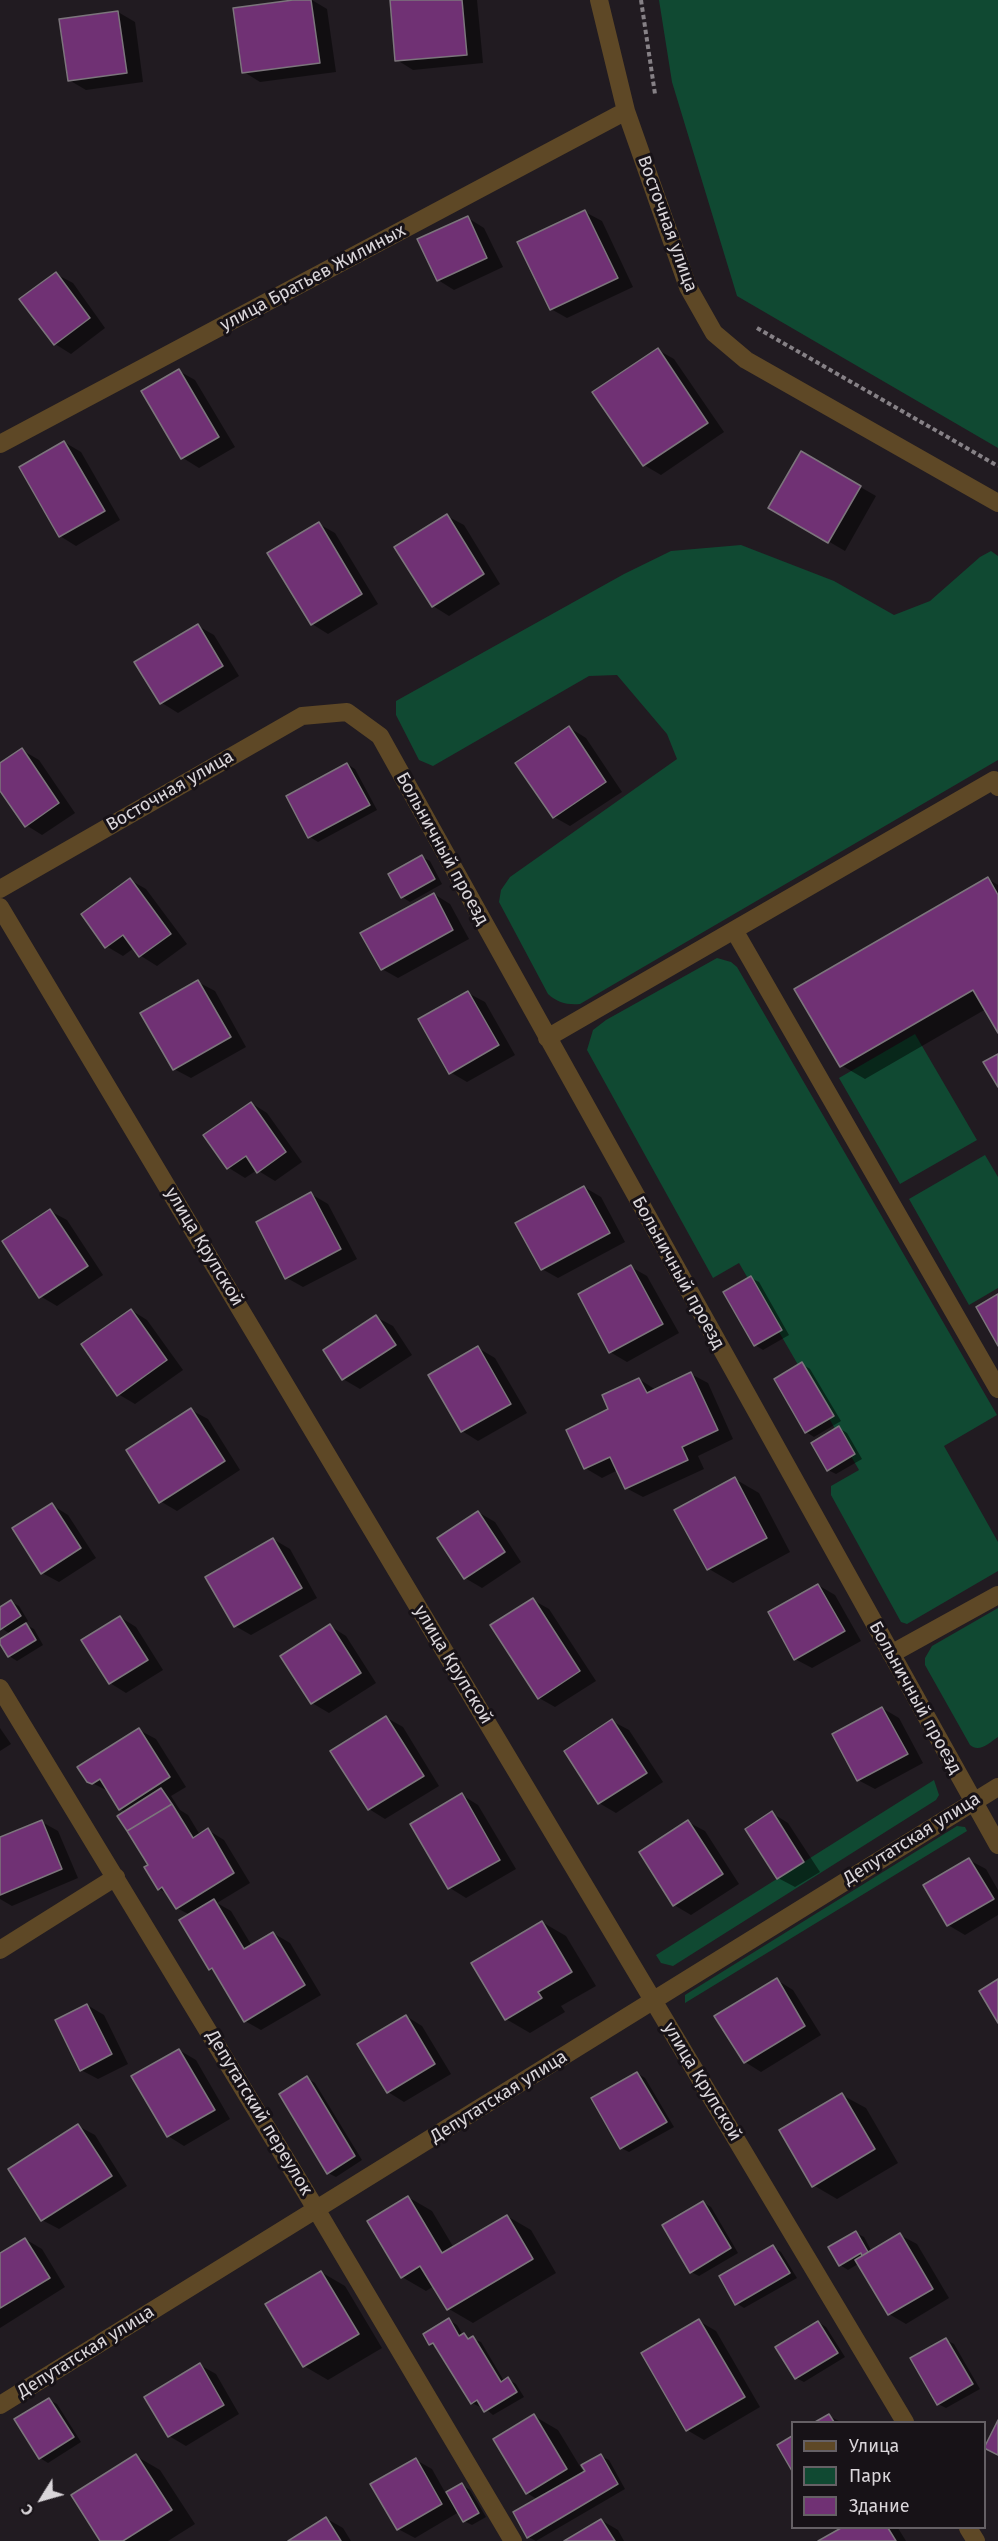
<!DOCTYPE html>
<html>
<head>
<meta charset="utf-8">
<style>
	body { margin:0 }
	#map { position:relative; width:998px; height:2541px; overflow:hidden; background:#211b21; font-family:"Fira Sans",sans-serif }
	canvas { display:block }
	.legend { position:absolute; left:791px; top:2421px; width:195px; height:108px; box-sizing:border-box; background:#171217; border:2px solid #656065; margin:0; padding:8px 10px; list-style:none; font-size:18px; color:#dad6da }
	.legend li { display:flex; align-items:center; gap:12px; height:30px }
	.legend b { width:30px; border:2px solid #656065 }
	.north { position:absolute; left:12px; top:2469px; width:60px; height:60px; -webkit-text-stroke:4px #171217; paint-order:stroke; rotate:233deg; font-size:16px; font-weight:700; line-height:24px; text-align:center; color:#dad6da }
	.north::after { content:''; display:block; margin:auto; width:21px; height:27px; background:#dad6da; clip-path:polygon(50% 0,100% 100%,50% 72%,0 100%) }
</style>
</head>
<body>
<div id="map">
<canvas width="998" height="2541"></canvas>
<ul class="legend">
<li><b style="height:8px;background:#5e4826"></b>Улица</li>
<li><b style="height:16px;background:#104932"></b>Парк</li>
<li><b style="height:16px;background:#703174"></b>Здание</li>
</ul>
<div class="north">С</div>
</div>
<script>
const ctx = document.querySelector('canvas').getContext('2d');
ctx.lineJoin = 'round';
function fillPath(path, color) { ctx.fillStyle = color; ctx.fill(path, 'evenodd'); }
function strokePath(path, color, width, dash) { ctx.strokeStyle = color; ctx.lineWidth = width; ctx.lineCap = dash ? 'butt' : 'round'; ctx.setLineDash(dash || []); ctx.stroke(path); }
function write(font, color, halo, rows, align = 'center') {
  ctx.font = font + ' "Fira Sans",sans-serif'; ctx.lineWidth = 6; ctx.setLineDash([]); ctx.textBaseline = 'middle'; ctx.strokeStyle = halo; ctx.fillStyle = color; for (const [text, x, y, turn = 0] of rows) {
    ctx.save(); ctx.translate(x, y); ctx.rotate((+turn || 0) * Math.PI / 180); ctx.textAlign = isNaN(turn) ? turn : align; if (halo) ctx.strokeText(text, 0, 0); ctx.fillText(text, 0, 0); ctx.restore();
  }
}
const green = new Path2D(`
	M659,0H998V448L737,296L672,82Z
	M741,545L834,581L894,615L930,601L980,557L991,551L998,556V760L580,1004C567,1005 558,1003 548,994L499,902L501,890L510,877L677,759L667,734L617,675L589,676L433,766L419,760L396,715V701L624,574L671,551Z
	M717,958L731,962L737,967L997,1415L944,1446L998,1542V1571L907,1624L901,1622L831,1495V1486L859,1470L739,1263L713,1278L587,1050L593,1030L606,1020Z
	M915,1034L977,1140L900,1184L839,1078Z
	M985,1155L998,1177V1288L969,1305L909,1199Z
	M998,1608V1737C989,1743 979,1753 970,1745L925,1665V1658L932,1646Z
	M934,1780L939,1795L936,1800L673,1966L661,1963L656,1955Z
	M957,1826L965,1827L967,1831L685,2003V1995Z`);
const shadow = new Path2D(`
	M305,0H312L327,9L336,72L260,82L244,72Z
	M391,0H477L483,63L413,70L397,60Z
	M118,12L135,22L143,82L86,90L69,80Z
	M585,212L602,221L633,287L567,318L551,309Z
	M468,218L484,228L503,267L454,290L438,280Z
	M56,274L73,283L105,328L71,354L55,344Z
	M658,350L674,359L724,432L661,475L644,465L595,392Z
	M179,371L195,380L235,447L199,468L183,458L143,392Z
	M64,442L81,452L120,520L76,546L60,536Z
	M801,453L876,496L845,551L770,507Z
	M447,516L464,525L500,584L449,616L433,606Z
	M319,524L335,533L378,604L328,634L312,624Z
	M198,626L214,635L239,676L178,713L162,703L136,663Z
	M570,728L586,738L622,792L570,826L554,817Z
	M22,750L39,760L75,813L42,835L26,825L0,788V765Z
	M347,764L355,769L377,810L318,842L310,837Z
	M422,857L430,861L442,884L410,902L402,897L390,875Z
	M988,879L998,885V1030L986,1009L865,1079L841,1065Z
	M130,880L146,889L187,944L157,966L141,956L134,948L123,956L106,946Z
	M434,894L450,904L469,939L398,978L382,969Z
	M198,982L215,991L246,1047L191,1078L174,1069Z
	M468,993L485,1002L515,1055L467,1082L450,1072Z
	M251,1103L267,1113L302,1162L275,1181L257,1170L245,1178L229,1168L205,1135Z
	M584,1187L601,1197L625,1242L558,1278L542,1269Z
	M311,1194L328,1204L357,1259L303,1287L287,1278Z
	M50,1211L67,1220L103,1275L57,1306L40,1296Z
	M631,1267L647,1276L679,1333L627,1362L610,1352Z
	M751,1278L759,1282L789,1335L763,1350L755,1345Z
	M131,1310L147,1320L183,1370L135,1404L118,1394Z
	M376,1317L393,1326L412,1355L360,1389L343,1379Z
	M478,1348L495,1358L527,1413L478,1441L462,1431Z
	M802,1364L810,1369L841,1421L814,1437L806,1432Z
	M691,1374L708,1383L733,1439L698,1456L704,1469L643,1497L626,1488L618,1470L602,1478L585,1468L610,1410L639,1379L656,1390Z
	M191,1410L208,1419L240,1470L177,1511L160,1501Z
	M839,1428L847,1433L862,1459L836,1474L828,1470Z
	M735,1479L759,1493L790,1552L733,1583L709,1569Z
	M52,1505L68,1515L96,1558L59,1582L42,1573Z
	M478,1512L495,1522L521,1562L482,1588L465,1578Z
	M273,1539L290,1549L317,1598L251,1635L235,1626Z
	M818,1585L835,1595L861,1641L812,1668L795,1659Z
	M533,1600L549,1609L596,1681L555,1707L539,1698Z
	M11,1602L19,1606L28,1621L24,1624L34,1629L43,1645L17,1661L9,1656L0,1641L10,1634L0,1627V1609Z
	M120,1617L136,1627L163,1670L126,1693L110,1683Z
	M330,1626L346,1636L376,1683L329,1713L312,1703Z
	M882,1708L899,1718L923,1763L875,1789L858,1780Z
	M387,1718L403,1727L439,1786L385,1819L369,1809Z
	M612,1721L629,1730L663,1782L616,1813L599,1803L566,1751Z
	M0,1728L11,1744L0,1751Z
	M139,1730L156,1739L186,1787L171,1796L180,1810L188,1815L200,1835L208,1830L224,1840L250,1883L217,1903L231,1911L252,1946L273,1933L290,1943L321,1995L261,2030L245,2021L216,1972L210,1969L190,1915L177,1908L169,1895L159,1889L126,1812L120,1809L110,1792L88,1781Z
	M462,1795L478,1805L516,1869L466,1898L450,1888L412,1824Z
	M772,1813L788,1823L820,1872L795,1887L778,1878Z
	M42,1822L58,1831L78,1878L12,1906L0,1899V1839Z
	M688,1822L705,1831L739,1884L691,1915L674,1905L641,1852Z
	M969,1860L986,1869L998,1890V1915L965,1935L948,1925L925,1886Z
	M542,1922L566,1936L596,1986L561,2006L565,2012L530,2033L506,2019Z
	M777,1980L793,1990L821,2035L761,2072L745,2062Z
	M87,2005L104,2015L128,2064L98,2079L81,2070Z
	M406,2016L422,2026L451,2074L404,2102L388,2092Z
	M179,2050L196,2060L230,2119L184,2146L168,2136Z
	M637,2073L645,2078L674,2127L629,2152L621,2148Z
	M307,2078L315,2083L362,2160L336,2177L328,2173Z
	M842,2095L866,2108L898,2163L837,2199L813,2185Z
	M78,2126L95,2135L127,2186L59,2229L42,2220Z
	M408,2197L432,2211L454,2248L507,2216L531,2230L556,2273L473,2323L449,2309L434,2286L426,2291L402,2277Z
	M703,2202L711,2207L738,2253L699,2276L691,2272Z
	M856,2233L864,2237L872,2252L900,2235L917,2244L949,2298L906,2324L889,2314L858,2264L848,2270L840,2265Z
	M25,2239L42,2249L65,2287L0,2328V2255Z
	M773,2247L781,2252L797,2278L744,2308L736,2303Z
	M321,2272L345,2286L382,2348L328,2380L304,2366Z
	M449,2320L457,2325L463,2335L481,2342L504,2381L508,2379L516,2384L524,2397L493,2415L482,2406L480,2407L472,2403L439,2349L430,2344Z
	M699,2321L716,2331L760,2407L704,2440L687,2430Z
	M818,2322L826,2327L845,2357L804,2382L796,2378Z
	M946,2340L954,2344L980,2389L946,2408L938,2404Z
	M200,2365L216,2374L239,2414L186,2446L169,2436L146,2397Z
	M49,2400L57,2404L81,2442L48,2463L40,2458Z
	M534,2416L558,2430L584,2473L601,2456L609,2460L625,2489L536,2541L528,2537L538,2500L527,2493Z
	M829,2416L841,2422H818Z
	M136,2456L160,2470L195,2524L168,2541H102Z
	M416,2460L432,2469L446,2494L462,2485L470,2490L486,2517L472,2525L464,2521L459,2512L415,2538L398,2529Z
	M327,2519L343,2528L351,2541H291Z
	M601,2520L618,2530L624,2541H567Z
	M844,2528H898L906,2541H821Z`);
const building = new Path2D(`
	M293,0H311L320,63L242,73L233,8Z
	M390,0H462L467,55L395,61Z
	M118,11L127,73L68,81L59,19Z
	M585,210L618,278L550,310L517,242Z
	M468,216L487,258L437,281L417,239Z
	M56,272L90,318L54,345L19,299Z
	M658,348L708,423L643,466L592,392Z
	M179,369L219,437L181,459L141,391Z
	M64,441L105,511L59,537L19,467Z
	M801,451L861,486L828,543L768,508Z
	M447,514L484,574L432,607L394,547Z
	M319,522L362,594L311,625L267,553Z
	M198,624L223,666L160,704L134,662Z
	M569,726L606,782L553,818L515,763Z
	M22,748L59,803L25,827L0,791V763Z
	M347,763L370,805L308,838L286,796Z
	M422,855L435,879L401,898L388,874Z
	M988,877L998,895V1033L973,990L840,1067L794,989Z
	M130,878L171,934L139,957L123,935L105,948L81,914Z
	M434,893L453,930L381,970L360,933Z
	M198,980L231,1037L173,1070L140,1013Z
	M468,991L499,1045L449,1074L418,1019Z
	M998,1054V1087L983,1062Z
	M251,1102L286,1152L257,1173L246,1156L227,1169L203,1135Z
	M584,1186L610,1233L541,1270L515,1223Z
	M311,1192L341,1249L285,1279L256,1222Z
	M50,1209L88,1266L39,1298L2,1241Z
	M631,1265L663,1324L609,1353L578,1294Z
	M751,1276L782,1330L754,1346L723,1292Z
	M998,1294V1346L976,1307Z
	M131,1309L167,1360L117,1396L81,1344Z
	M376,1315L396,1345L342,1380L323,1350Z
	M478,1346L511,1404L461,1432L428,1375Z
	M802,1362L834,1416L805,1433L774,1379Z
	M691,1372L718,1430L682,1447L688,1460L625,1489L610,1457L584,1469L566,1430L608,1409L602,1395L639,1378L647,1393Z
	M191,1408L225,1461L159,1503L126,1450Z
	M839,1426L855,1454L827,1471L811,1443Z
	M735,1477L767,1538L707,1570L674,1510Z
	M52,1503L81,1548L41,1574L12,1528Z
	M478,1511L505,1552L464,1579L437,1538Z
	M273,1538L302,1588L234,1627L205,1577Z
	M818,1584L845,1631L794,1660L768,1612Z
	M533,1598L580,1671L538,1699L490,1625Z
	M11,1600L21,1616L0,1630V1607Z
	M120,1616L148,1660L109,1684L81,1640Z
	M26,1623L36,1640L8,1657L0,1644V1639Z
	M330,1624L361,1673L311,1704L280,1656Z
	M882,1707L908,1754L857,1781L832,1734Z
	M386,1716L424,1776L368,1810L330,1751Z
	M612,1719L647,1773L598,1804L564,1751Z
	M139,1728L170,1777L119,1810L100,1779L92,1784L87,1782L77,1767Z
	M161,1788L172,1804L127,1831L117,1816Z
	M462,1793L500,1860L448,1889L410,1824Z
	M172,1804L193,1838L208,1828L234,1873L176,1909L162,1887L158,1890L144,1867L148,1865L127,1831Z
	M772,1811L804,1862L777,1879L745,1829Z
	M42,1820L62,1869L0,1895V1837Z
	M688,1820L723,1874L673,1906L639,1852Z
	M969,1858L994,1899L947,1926L923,1885Z
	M214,1899L244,1949L273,1932L305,1985L244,2022L212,1968L209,1970L179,1920Z
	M542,1921L572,1972L538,1992L542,1998L505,2020L471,1963Z
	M777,1978L805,2026L744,2063L714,2016Z
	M998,1979V2023L979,1991Z
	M87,2004L112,2054L80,2071L55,2020Z
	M406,2015L435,2064L387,2093L357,2044Z
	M179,2049L215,2110L167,2137L131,2076Z
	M637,2072L667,2122L620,2149L591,2098Z
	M307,2076L355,2156L327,2174L279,2094Z
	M842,2093L875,2149L812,2187L779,2130Z
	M78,2124L112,2176L41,2221L8,2169Z
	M408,2196L442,2253L507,2215L533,2259L447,2310L420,2266L401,2278L367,2221Z
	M703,2201L731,2248L690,2273L662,2225Z
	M856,2231L868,2252L862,2256L861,2253L839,2266L828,2247Z
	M900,2233L933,2289L888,2315L855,2260Z
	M25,2238L50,2278L0,2308V2253Z
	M773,2245L790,2273L735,2305L719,2276Z
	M321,2271L359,2334L303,2367L265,2304Z
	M449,2318L459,2336L464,2333L468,2339L473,2336L501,2382L508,2377L517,2392L484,2412L477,2400L471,2404L433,2343L429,2345L423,2334Z
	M699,2319L745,2397L686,2431L641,2353Z
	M818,2321L838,2353L795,2379L775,2347Z
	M946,2338L973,2384L937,2405L910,2358Z
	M200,2363L224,2405L168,2437L144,2397Z
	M49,2398L74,2437L39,2459L14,2419Z
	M534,2414L567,2469L526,2494L493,2439Z
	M829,2414L834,2422H815Z
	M998,2420V2455L984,2448Z
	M792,2436V2471L777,2445Z
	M136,2454L172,2510L123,2541H100L71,2495Z
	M601,2454L618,2484L527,2538L513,2512L585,2471L581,2465Z
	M416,2458L442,2504L397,2530L370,2484Z
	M462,2483L479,2513L463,2522L446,2492Z
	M326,2517L341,2541H288Z
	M601,2519L615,2541H564Z
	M841,2528H888L896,2541H818Z`);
const path = new Path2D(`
	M641,0L655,94
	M757,328L998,466`);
const minor = new Path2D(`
	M599,0L626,111L688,287L714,333L746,360L998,503
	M0,444L626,111
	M0,889L302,716L347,712L380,736L998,1845
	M0,907L905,2422
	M734,930L998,1389
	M547,1038L994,780L998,787
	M891,1654L998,1595
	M0,1688L316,2209L513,2541
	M0,1950L116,1877
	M0,2405L998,1787
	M968,2528L976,2541`);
const streetNames = [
	["Восточная улица",667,224,70],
	["улица Братьев Жилиных",313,278,-28],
	["Восточная улица",170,791,-30],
	["Больничный проезд",442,849,61],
	["улица Крупской",204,1247,59],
	["Больничный проезд",678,1273,61],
	["улица Крупской",453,1665,59],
	["Больничный проезд",915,1698,61],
	["Депутатская улица",912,1839,-32],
	["улица Крупской",702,2082,59],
	["Депутатская улица",499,2097,-32],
	["Депутатский переулок",259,2113,59],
	["Депутатская улица",86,2352,-32]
];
fillPath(green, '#104932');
fillPath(shadow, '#0007');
fillPath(building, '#703174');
strokePath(building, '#7c757c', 1.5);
strokePath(path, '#868186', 4, [4.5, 3]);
strokePath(minor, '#5e4826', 18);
write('18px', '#dad6da', '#171217', streetNames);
</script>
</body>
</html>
